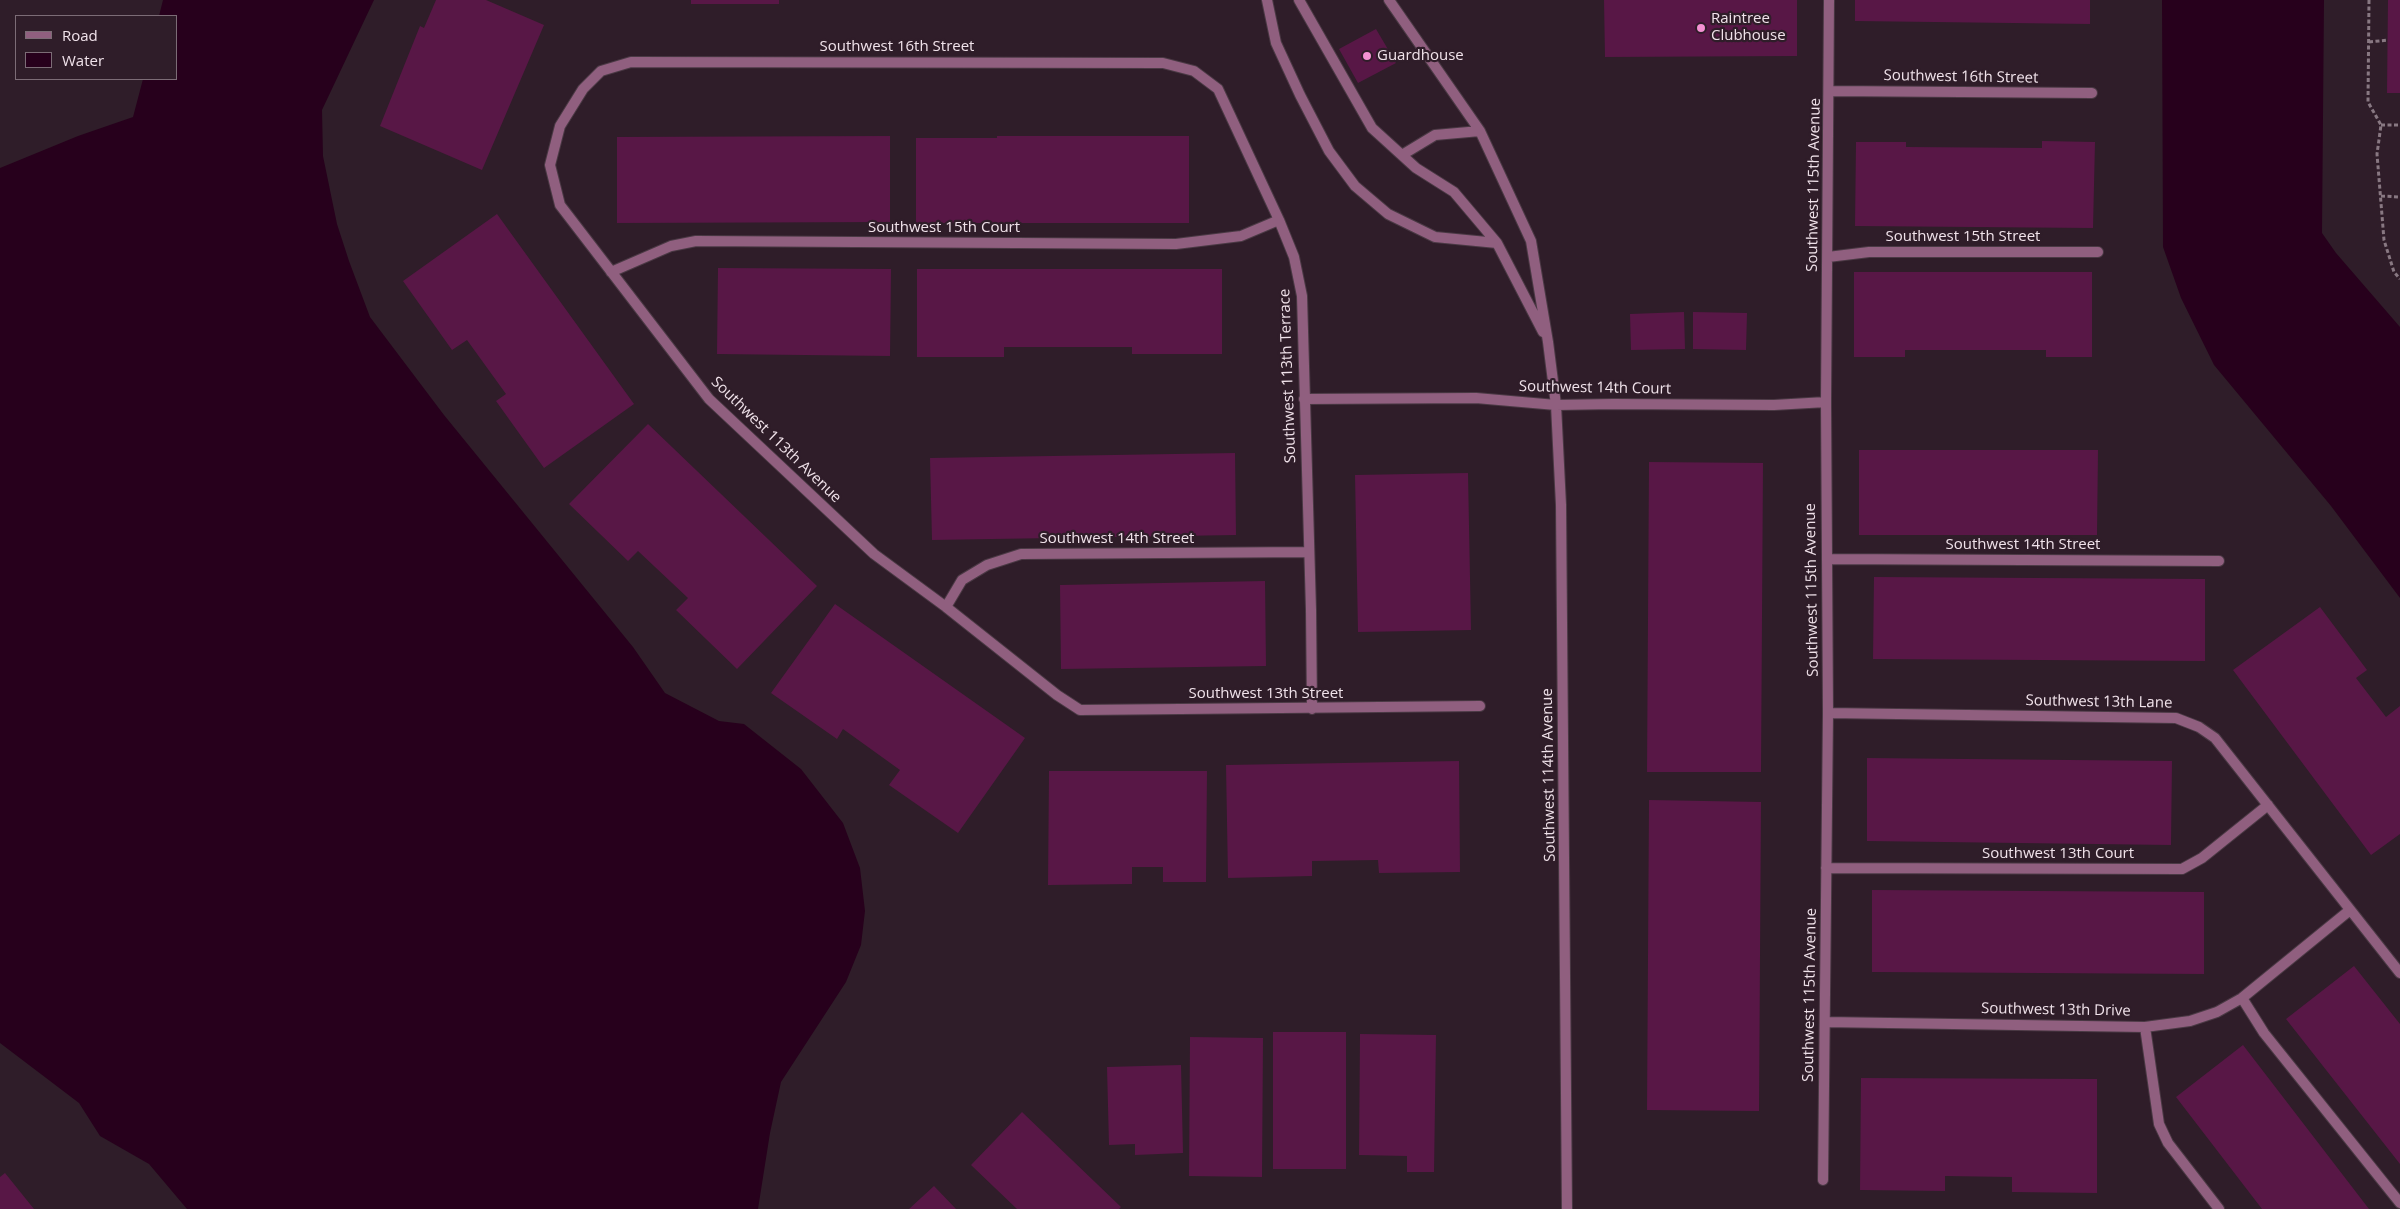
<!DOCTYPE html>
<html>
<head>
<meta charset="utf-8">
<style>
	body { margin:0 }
	#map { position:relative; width:2400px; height:1209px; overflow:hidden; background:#2f1d29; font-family:"Open Sans",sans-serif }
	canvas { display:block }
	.legend { position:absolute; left:15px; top:15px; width:162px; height:65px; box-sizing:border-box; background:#2f1d29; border:1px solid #7c6c76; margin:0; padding:6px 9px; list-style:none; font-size:15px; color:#f0e2ea }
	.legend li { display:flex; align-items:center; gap:10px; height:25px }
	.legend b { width:25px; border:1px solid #7c6c76 }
</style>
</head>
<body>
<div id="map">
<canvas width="2400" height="1209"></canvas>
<ul class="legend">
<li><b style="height:6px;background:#905f7f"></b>Road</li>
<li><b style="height:14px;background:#27001c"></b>Water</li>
</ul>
</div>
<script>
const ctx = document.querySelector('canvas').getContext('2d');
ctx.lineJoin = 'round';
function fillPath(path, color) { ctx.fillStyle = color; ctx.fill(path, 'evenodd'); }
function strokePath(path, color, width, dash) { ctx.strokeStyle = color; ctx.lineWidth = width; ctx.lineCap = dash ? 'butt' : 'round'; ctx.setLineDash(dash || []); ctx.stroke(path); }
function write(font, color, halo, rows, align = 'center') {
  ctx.font = font + ' "Open Sans",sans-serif'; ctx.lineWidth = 4.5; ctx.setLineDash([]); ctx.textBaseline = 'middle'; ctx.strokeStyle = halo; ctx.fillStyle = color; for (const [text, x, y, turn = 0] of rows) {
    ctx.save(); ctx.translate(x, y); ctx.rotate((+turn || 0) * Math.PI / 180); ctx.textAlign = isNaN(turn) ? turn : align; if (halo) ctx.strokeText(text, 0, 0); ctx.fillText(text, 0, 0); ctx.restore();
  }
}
const water = new Path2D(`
	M163,0H374L322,110L323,156L337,224L349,261L370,317L444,415L633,647L665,693L719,721L744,724L801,769L843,823L860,868L865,911L861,945L846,982L781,1082L770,1133L758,1209H187L149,1164L100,1136L79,1103L0,1043V168L78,136L133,117L143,79H176V16H159Z
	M2162,0H2324L2322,233L2336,253L2400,327V598L2331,506L2214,365L2181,298L2163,247Z`);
const building = new Path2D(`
	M436,0H486L544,25L482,170L380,126L420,26L424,28Z
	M691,0H779V4H691Z
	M1604,0H1797V56L1605,57Z
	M1855,0H2090V24L1855,21Z
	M2388,0H2400V93H2387Z
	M1376,29L1396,63L1358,83L1339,49Z
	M890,136V222L617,223V137Z
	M997,136H1189V223H916V138H997Z
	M2042,141L2095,142L2093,228L1855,226L1856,142H1906V147L2042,148Z
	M497,214L634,404L544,468L496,401L506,394L467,340L452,350L403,281Z
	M718,268L891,269L890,356L717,354Z
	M917,269H1222V354H1132V347H1004V357H917Z
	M1854,272H2092V357H2046V350H1905V357H1854Z
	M1684,312L1685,349L1631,350L1630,314Z
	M1693,312L1747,313L1746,350L1693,349Z
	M648,424L817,586L737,669L676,610L688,598L638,551L628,561L569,504Z
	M1859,450H2098L2097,535H1859Z
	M1235,453L1236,535L932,540L930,458Z
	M1649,462L1763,463L1761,772H1647Z
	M1468,473L1471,630L1358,632L1355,475Z
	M1874,577L2205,579V661L1873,659Z
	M1265,581L1266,666L1061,669L1060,585Z
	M835,604L1025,738L958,833L889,785L900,770L843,729L837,739L771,693Z
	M2320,607L2367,670L2356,678L2386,717L2400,706V834L2371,855L2233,670Z
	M1867,758L2172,761L2171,845L1867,841Z
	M1459,761L1460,872L1379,873L1378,860L1312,861V876L1228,878L1226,765Z
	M1049,771H1207L1206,882H1163V867H1132V884L1048,885Z
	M1649,800L1761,802L1759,1111L1647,1110Z
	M1872,890L2204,892V974L1872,972Z
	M2354,966L2400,1024V1164L2286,1019Z
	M1273,1032H1346V1169H1273Z
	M1360,1034L1436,1035L1434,1172H1407V1156L1359,1155Z
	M1190,1037L1263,1038L1262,1177L1189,1176Z
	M2243,1045L2369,1209H2262L2176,1097Z
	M1181,1065L1183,1153L1135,1155V1144L1109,1145L1107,1067Z
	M1861,1078L2097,1079V1193L2012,1192V1177L1945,1176V1191L1860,1190Z
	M1022,1112L1121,1207L1119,1209H1017L971,1165Z
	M5,1173L34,1209H0V1177Z
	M934,1186L956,1209H909Z`);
const path = new Path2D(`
	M2369,0L2368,102L2381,125L2377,154L2384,240L2394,272L2400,279
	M2369,42L2388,40
	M2381,125H2400
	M2381,196L2400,197`);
const street = new Path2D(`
	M1267,0L1276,43L1300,95L1329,151L1355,186L1388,214L1435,237L1497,243L1543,332
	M1299,0L1372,128L1416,168L1454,192L1497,243
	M1389,0L1480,131L1531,241L1548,342L1556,405L1561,505L1567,1209
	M1830,91L2092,93
	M1402,155L1435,135L1480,131
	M1828,257L1869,252H2098
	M611,272L671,246L696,241L1176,244L1241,236L1279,220
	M1304,399L1476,398L1556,405L1613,404L1774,405L1826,402
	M1827,559L2219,561
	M946,607L962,580L987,565L1021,554L1309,552
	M1312,709L1311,610L1302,296L1294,257L1279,220L1218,89L1194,71L1163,63L631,62L601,71L583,89L560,126L550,165L560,205L709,399L874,554L946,607L1057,695L1080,710L1480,706
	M1828,713L2176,718L2199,727L2215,738L2400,973
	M1826,868L2182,869L2202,858L2268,805
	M2242,998L2264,1033L2400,1203
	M1825,1022L2145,1027L2159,1124L2168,1143L2219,1209
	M2145,1027L2190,1021L2217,1012L2242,998L2350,910
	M1823,1180L1828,713L1826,402L1829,0`);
const markers = [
	[1701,28,5,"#f491d3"],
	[1367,56,5,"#f491d3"]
];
const poiNames = [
	["Raintree",1711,19],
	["Clubhouse",1711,36],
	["Guardhouse",1377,56]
];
const streetNames = [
	["Southwest 16th Street",897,47],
	["Southwest 16th Street",1961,77,1],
	["Southwest 115th Avenue",1814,185,-89],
	["Southwest 15th Court",944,228],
	["Southwest 15th Street",1963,237],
	["Southwest 113th Terrace",1288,376,-92],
	["Southwest 14th Court",1595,388,1],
	["Southwest 113th Avenue",776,440,44],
	["Southwest 14th Street",1117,539],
	["Southwest 14th Street",2023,545],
	["Southwest 115th Avenue",1812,590,-91],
	["Southwest 13th Street",1266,694],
	["Southwest 13th Lane",2099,702,1],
	["Southwest 114th Avenue",1549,775,-91],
	["Southwest 13th Court",2058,854],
	["Southwest 115th Avenue",1810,995,-89],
	["Southwest 13th Drive",2056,1010,1]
];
fillPath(water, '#27001c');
fillPath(building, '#581746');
strokePath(street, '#4a3944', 12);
strokePath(path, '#887882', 3, [4, 2.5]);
strokePath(street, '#905f7f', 10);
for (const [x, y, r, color] of markers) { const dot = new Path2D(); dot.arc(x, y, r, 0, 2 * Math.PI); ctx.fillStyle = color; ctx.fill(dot); strokePath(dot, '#2f1d29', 2); }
write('15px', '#f0e2ea', '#2f1d29', poiNames, 'left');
write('15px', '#f0e2ea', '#2f1d29', streetNames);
</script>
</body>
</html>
